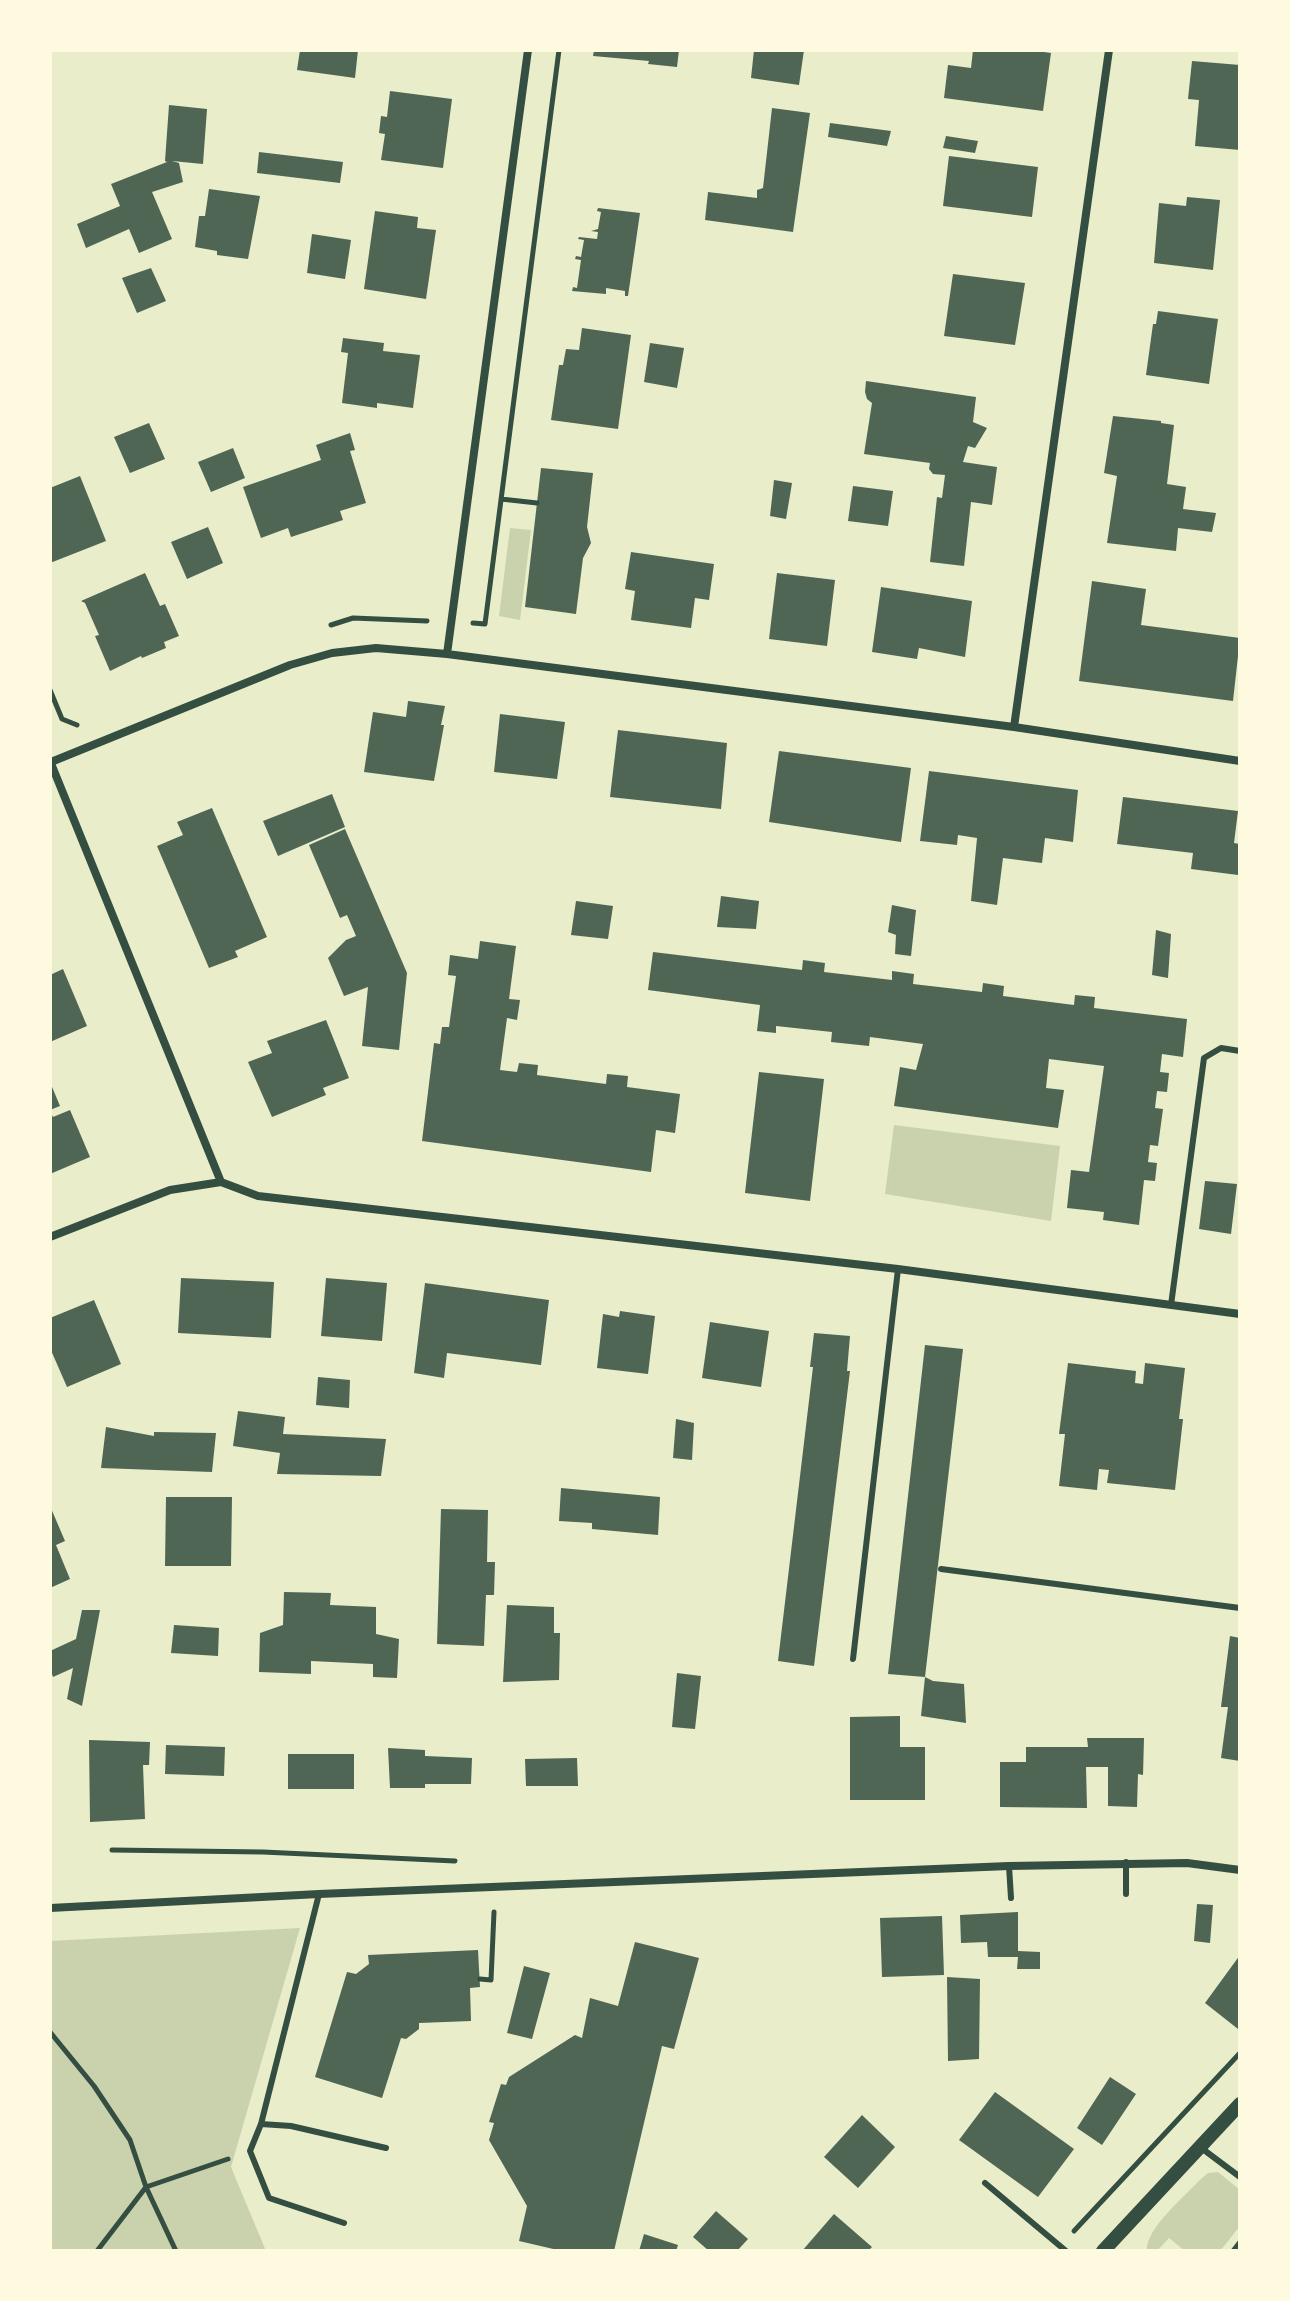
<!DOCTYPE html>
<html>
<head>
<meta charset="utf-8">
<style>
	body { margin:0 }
	#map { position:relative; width:1290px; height:2301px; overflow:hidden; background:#e9edc9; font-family:"DejaVu Sans",sans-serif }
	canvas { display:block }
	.frame { position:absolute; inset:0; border:52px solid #fefae0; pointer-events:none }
</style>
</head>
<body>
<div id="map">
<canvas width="1290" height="2301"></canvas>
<div class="frame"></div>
</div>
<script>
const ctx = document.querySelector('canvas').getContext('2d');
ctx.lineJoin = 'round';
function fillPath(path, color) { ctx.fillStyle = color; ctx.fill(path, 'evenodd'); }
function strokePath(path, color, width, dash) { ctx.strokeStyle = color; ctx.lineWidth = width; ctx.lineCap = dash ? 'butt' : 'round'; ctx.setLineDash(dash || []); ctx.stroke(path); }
const green = new Path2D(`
	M510,528L531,530L520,620L499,616Z
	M894,1125L1060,1146L1051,1221L885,1194Z
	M300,1928L231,2167L266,2251H50V1941Z
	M1218,2172L1240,2190V2226L1220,2251H1185L1169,2238L1157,2251H1147C1145,2229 1185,2196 1201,2179L1208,2173Z`);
const building = new Path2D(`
	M300,50H358L355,78L297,70Z
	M594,50H679L677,67L648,64L649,61L593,56Z
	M754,50H804L799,85L751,78Z
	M973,50H1030L1051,53L1043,111L944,98L948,65L971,68Z
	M1192,61L1240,65V150L1195,146L1199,100L1188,99Z
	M390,91L452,99L443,168L381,160L385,134L379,133L381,116L387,117Z
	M169,105L207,109L203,164L172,161L179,163L183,182L152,192L172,239L139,253L129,229L86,248L77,224L120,206L111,184L167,162L165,161Z
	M772,108L810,113L793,232L705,220L708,192L757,198V190L763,188Z
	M830,123L891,131L887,146L828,137Z
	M946,136L978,141L975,153L943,148Z
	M259,152L343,162L340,183L257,173Z
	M949,156L1038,167L1032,217L943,206Z
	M209,189L260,196L248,259L217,255V251L195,247L199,216H205Z
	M1187,197L1220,200L1213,270L1154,263L1159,203L1186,206Z
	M598,208L640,213L628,296H625V291L606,288V294L572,291L573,287L577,288L581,260L575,259L576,256L581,257L584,240L578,239L579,237L597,239L598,232L591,231L598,229L601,212L597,211Z
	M375,211L418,217L417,228L436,230L426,299L364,289Z
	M312,234L351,240L345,279L307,273Z
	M151,268L166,301L137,313L122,278Z
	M953,274L1025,283L1015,345L944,336Z
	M1158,311L1218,319L1209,384L1146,375L1153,324H1156Z
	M582,328L631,335L618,429L551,420L559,365H563L566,349L579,350Z
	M343,338L384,343L383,351L420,355L413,408L377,403V408L342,403L348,353L341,352Z
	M650,343L684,348L677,388L644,382Z
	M866,381L976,397L973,422L987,428L975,448L968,446L963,462L997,467L992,505L971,502L964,566L930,562L937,497L942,498L945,475L933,474L929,469L930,463L864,454L872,403L867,399L865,392Z
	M1113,416L1161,421V423L1174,425L1167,484L1186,487L1183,509L1216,513L1212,532L1178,528L1176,551L1107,543L1117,476L1104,473Z
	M149,423L165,459L130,473L114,437Z
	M350,433L355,450L350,451L366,503L340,511L343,520L291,537L288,528L261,538L243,487L321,460L316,445Z
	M233,448L245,478L211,492L198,462Z
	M541,468L593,473L587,527L591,543L583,558L576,614L525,607Z
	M80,476L106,541L50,563V488Z
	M774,480L792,483L786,519L770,516Z
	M853,486L893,491L888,526L848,521Z
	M208,527L223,563L187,579L171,542Z
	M631,552L714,564L709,600L695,598L691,628L631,620L635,591L625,589Z
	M145,573L160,606L165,604L179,636L164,642L166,648L142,658L141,656L110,671L95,636L99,635L85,603L81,601Z
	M777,573L835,580L827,646L769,639Z
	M1092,581L1146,589L1141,625L1240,638L1233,701L1079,681Z
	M881,587L972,601L965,657L919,648L917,659L872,652Z
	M408,701L445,706L441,725H444L434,781L364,772L373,712L406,717Z
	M500,714L565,722L557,779L494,772Z
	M618,730L727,743L721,809L610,797Z
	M779,751L911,768L901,842L769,822Z
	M929,771L1078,790L1073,842L1045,838L1042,863L1003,858L997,905L971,901L977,838L958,835L957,845L920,841Z
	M332,794L345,827L278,856L263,821Z
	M1123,797L1238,811L1234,843L1240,844L1238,875L1191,869L1193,853L1117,844Z
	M212,808L267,937L235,951L238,957L209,968L157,846L183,835L177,822Z
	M345,829L407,973L399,1050L362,1046L368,987L344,996L328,958L346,940L356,936L347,915L340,918L309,845Z
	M721,896L759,901L756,929L717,927Z
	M576,901L613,906L608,939L571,935Z
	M892,905L916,910L911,956L895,954L896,935L888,932Z
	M1156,930L1171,934L1168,978L1152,975Z
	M480,941L516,946L509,999L520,1000L517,1020L507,1018L500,1070L517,1072L519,1063L538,1065L537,1075L606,1084L607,1074L628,1076L627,1087L680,1094L675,1133L656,1130L651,1172L422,1141L434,1043L440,1044L442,1027H449L456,976L448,975L450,955L478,959Z
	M653,952L802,970L803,960L825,963L824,972L892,980V971L914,974L913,984L982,992L983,983L1004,986L1003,996L1074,1005L1075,995L1095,997L1094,1008L1187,1019L1183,1057L1162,1054L1160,1072L1169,1073L1167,1092L1157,1091L1155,1108L1163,1109L1158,1146L1150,1145L1148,1162L1157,1163L1155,1181L1144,1180L1139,1225L1103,1220L1104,1212L1067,1208L1071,1170L1089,1172L1104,1066L1049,1059L1046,1088L1064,1090L1058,1128L894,1106L900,1067L916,1070L923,1044L870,1037L869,1046L831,1042L832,1032L776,1026V1033L757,1031L760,1005L648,990Z
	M63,969L87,1026L50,1042V975Z
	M326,1020L349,1078L323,1088L326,1095L272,1117L248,1062L272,1053L267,1041Z
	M759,1072L824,1079L810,1201L745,1193Z
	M50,1082L60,1106L50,1110Z
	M70,1110L90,1157L50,1174V1111L53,1117Z
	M1205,1181L1237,1184L1231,1234L1199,1229Z
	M181,1278L274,1282L271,1338L178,1333Z
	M326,1278L387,1283L382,1341L321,1336Z
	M425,1283L549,1300L541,1365L447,1353L444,1378L414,1373Z
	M94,1300L121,1364L67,1387L50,1348V1318Z
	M620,1311L655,1316L648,1374L597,1368L603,1314L619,1317Z
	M710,1322L769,1331L761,1387L702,1378Z
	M814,1333L850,1336L847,1371H850L814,1666L778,1661L813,1367H810Z
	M925,1345L963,1349L925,1677L888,1674Z
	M1068,1363L1136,1371L1135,1383L1143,1384L1145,1363L1185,1368L1179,1419H1183L1175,1490L1107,1483L1109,1470L1099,1469L1097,1490L1059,1486L1065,1434H1059Z
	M318,1377L350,1380L349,1408L316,1405Z
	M238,1411L285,1417L283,1434L386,1439L381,1476L277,1474L280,1453L233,1446Z
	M676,1419L694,1423L692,1460L673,1458Z
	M106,1427L154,1436V1432L216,1433L212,1472L101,1468Z
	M561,1488L660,1497L658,1535L592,1529V1523L559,1521Z
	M166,1497H232L231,1566H165Z
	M50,1506L65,1541L56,1545L70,1579L50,1588Z
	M441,1509L488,1510L487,1562H495L494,1595H486L484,1646L437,1644Z
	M284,1592L331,1593L330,1605L376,1607V1634L399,1639L397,1678L373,1677V1664L311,1661V1674L259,1672L260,1633L283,1625Z
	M507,1605L554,1607V1633H560L559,1680L503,1682Z
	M82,1610H100L82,1706L67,1699L73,1668L53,1677L50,1669V1651L76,1639Z
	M174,1625L219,1628L218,1656L171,1653Z
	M1230,1636L1240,1638V1761L1221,1758L1228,1707H1221Z
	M677,1673L701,1676L695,1729L672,1727Z
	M925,1677L933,1681L964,1684L966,1723L921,1716Z
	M900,1716V1747H925V1800H850V1717Z
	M1087,1738H1144L1143,1775L1138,1774L1137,1807L1108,1806V1767H1086L1087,1808L1000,1807V1762H1026V1747H1088Z
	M89,1740L150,1742L149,1765H143L145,1819L90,1822Z
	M166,1745L225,1747L224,1776L165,1774Z
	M388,1748L425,1750V1756L472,1758L471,1784H425V1788H390Z
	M288,1754H354V1789H288Z
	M577,1758L578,1786H526L525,1759Z
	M1197,1904L1213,1905L1210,1943L1194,1941Z
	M1018,1912V1951L1040,1952V1969H1017L1018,1957H988L987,1942L961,1943L960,1915Z
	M942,1916L944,1975L882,1977L880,1918Z
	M635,1942L699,1958L674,2049L662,2046L614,2251H562L519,2241L527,2206L489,2140L494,2123L489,2122L501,2084L506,2085L509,2077L575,2035L582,2038L590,1998L618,2006Z
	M478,1950L480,1987L470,1988L471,2021L419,2023V2029L406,2039L401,2038L382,2098L315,2077L347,1972L356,1974L369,1964L368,1955Z
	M1240,1955V2026L1238,2029L1205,2003Z
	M524,1966L550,1973L532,2039L507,2033Z
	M947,1977L980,1979L979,2059L948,2061Z
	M1110,2077L1136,2094L1102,2145L1077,2128Z
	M995,2092L1074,2149L1038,2197L959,2140Z
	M862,2115L895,2147L858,2188L824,2157Z
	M716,2211L748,2239L737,2251H709L693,2237Z
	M834,2214L872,2247L868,2251H802Z
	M644,2234L678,2245L676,2251H639Z`);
const path = new Path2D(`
	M501,499L537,503
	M473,623L485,624L559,50
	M331,625L353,618L427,621
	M50,690L62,719L77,725
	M112,1850L263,1852L455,1861
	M480,1979L491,1980L494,1912
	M50,2032L94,2086L130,2140L146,2187L228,2159
	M1074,2231L1240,2053
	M97,2251L146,2187L176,2251
	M1233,2251L1240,2242`);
const service = new Path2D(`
	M1171,1305L1204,1058L1221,1048L1240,1051
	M941,1569L1240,1608
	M853,1659L898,1269
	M1009,1866L1011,1898
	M319,1894L261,2124L250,2151L269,2198L344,2223
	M1126,1894V1862
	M261,2124L291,2126L386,2148
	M1200,2147L1240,2177
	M985,2183L1066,2251`);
const minor = new Path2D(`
	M447,654L528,50
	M1014,727L1109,50
	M50,761L221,1182
	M51,762L290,665L332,653L376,648L447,654L1014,727L1240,761
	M50,1237L170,1190L221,1182L258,1196L898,1269L1240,1314
	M50,1908L319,1894L1009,1866L1187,1863L1240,1870`);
const tertiary = new Path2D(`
	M1103,2251L1240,2104`);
fillPath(green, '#cad2ad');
fillPath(building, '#4f6655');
strokePath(path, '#344e41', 5);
strokePath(service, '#344e41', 6);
strokePath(minor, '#344e41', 8);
strokePath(tertiary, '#344e41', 14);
</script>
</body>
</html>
